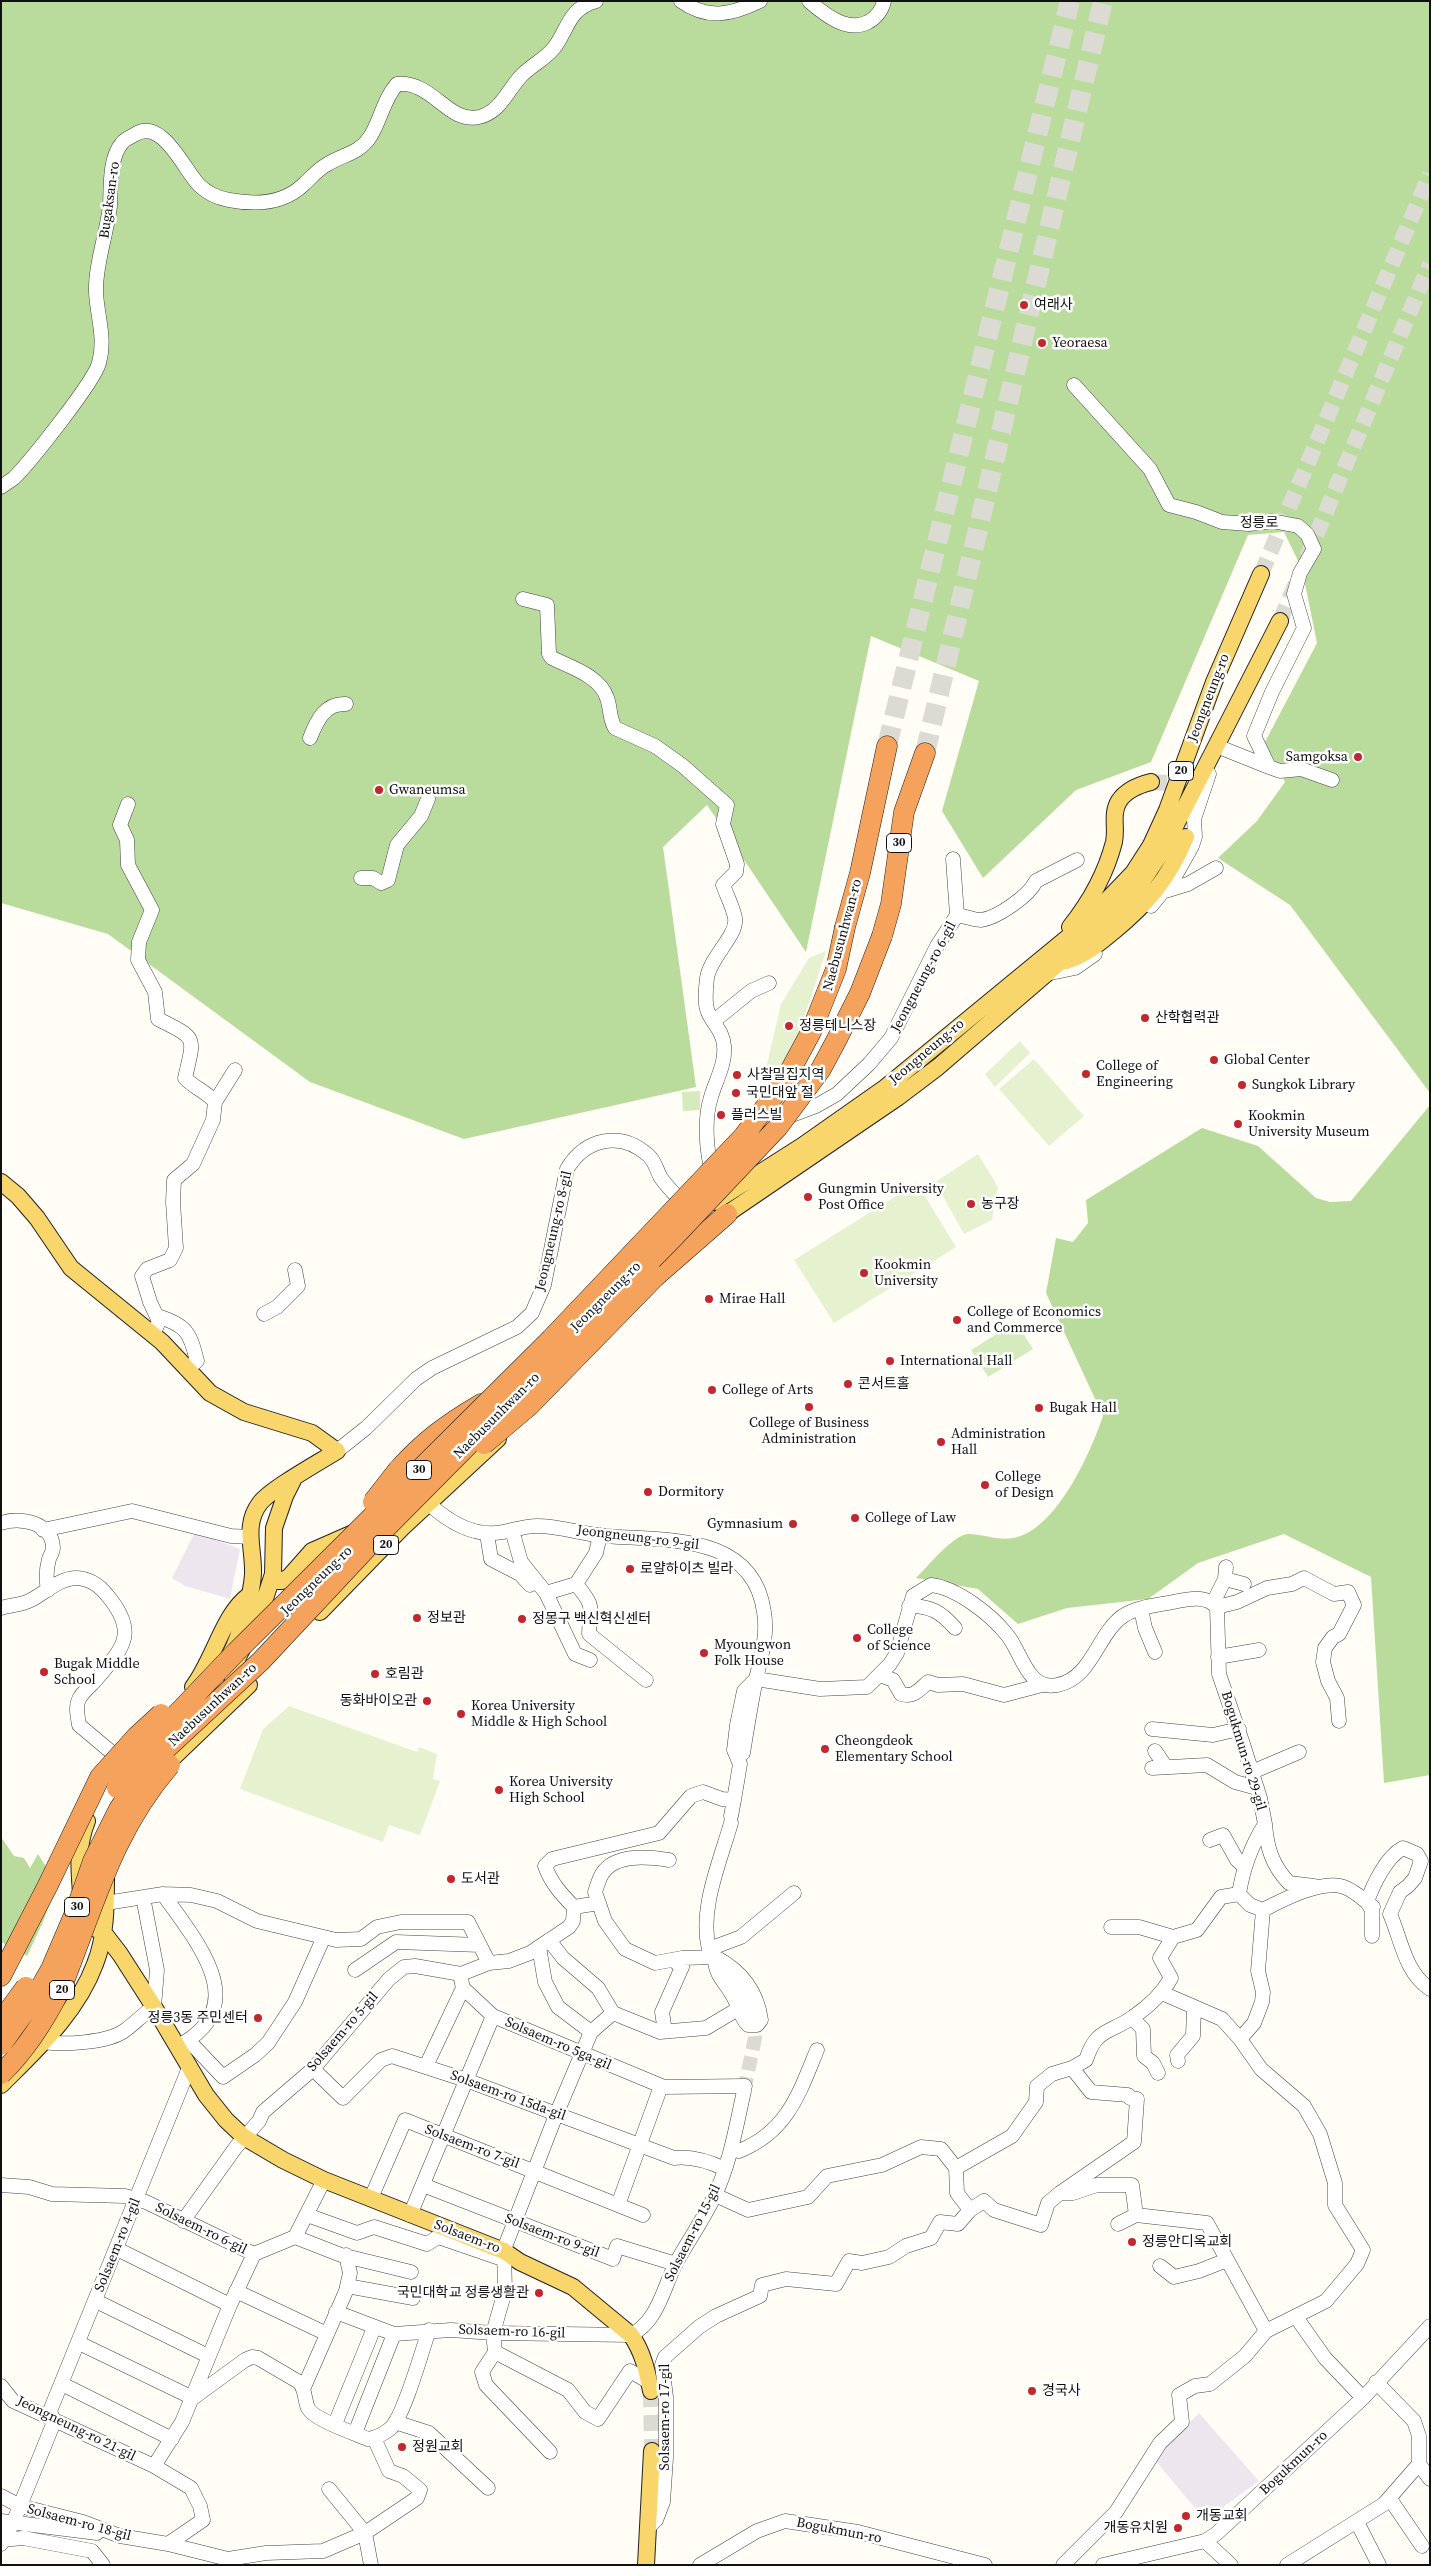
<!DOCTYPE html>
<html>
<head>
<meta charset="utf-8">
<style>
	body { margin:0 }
	#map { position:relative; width:1431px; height:2566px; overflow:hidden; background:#fffdf5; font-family:"Source Serif 4",serif }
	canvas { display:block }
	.frame { position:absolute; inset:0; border:2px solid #111; pointer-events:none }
</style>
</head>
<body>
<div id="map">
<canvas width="1431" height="2566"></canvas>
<div class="frame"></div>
</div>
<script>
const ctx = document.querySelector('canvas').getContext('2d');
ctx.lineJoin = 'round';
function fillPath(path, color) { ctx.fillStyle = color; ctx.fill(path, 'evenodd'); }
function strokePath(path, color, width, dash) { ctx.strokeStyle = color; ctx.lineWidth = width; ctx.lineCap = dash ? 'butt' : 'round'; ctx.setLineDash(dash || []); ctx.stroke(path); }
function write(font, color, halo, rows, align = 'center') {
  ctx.font = font + ' "Source Serif 4","Noto Sans KR",serif'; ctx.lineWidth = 5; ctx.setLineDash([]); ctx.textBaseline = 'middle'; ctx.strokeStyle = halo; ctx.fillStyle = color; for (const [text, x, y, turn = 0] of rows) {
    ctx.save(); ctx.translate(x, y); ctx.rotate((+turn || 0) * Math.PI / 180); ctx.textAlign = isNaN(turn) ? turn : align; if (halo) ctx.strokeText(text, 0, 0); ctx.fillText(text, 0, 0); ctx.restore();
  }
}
const industrial = new Path2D(`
	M195,1532L240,1549L230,1599L185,1586L172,1578Z
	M1199,2413L1259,2481L1205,2520L1154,2459Z`);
const green = new Path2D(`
	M700,1091V1110L683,1111L682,1092Z
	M1016,1322L1033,1349L988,1377L971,1350Z`);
const forest = new Path2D(`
	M1,1H1430V1093L1290,905L1218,858L1257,821L1285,782L1265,742L1317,643L1302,569L1284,532L1248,535L1151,762L1076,790L983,878L942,811L979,681L871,636L806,952L707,805L663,847L696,1087L464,1139L310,1082L108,934L1,903Z
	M1430,1105V1775L1384,1783L1371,1577L1284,1534L1198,1563L1148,1599L1067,1608L1018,1624L978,1589L916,1578C926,1568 954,1534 968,1534C983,1534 999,1541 1013,1538C1056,1531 1091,1452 1103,1416L1046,1293L1056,1238L1073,1242L1088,1223L1086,1200L1202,1128L1258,1146L1316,1198L1330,1202L1351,1201Z
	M1,1837L14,1856L24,1858L30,1868L38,1854L57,1884L43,1922L27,1956L1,1942Z`);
const pitch = new Path2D(`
	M826,951L794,1048L772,1082L763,1081L781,1004L809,958Z
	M1020,1041L1030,1053L995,1087L985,1074Z
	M1034,1059L1084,1116L1049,1146L999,1089Z
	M978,1154L998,1187L992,1220L964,1234L935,1182Z
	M917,1183L956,1247L834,1323L794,1260Z
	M289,1706L417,1752L419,1747L437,1754L433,1779L440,1781L420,1835L389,1825L383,1842L240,1789L263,1729Z`);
const minorTunnel = new Path2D(`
	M744,2091L755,2038L753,2020`);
const majorTunnel = new Path2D(`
	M1307,557L1430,264
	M1261,574L1430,174
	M1280,621L1297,581
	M1151,782L1169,783L1186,794
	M651,2391L652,2451`);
const highwayTunnel = new Path2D(`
	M887,746L1070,1
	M925,753L1103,1`);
const minor = new Path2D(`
	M681,1C708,20 731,15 760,1
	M809,1C825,15 848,33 868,22C876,18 882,10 884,1
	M1074,385L1150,469L1169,505L1196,512L1222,522L1249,524L1272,521L1298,526L1307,534L1314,549L1300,573L1294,594L1304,628L1272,692L1254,736L1269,767L1219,747
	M1,487C5,484 10,481 14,478C30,462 94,382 99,363C106,338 97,316 96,292C95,266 107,232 110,206C111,187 109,158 122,143C124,140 130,137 134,135C162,116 184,170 199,185C207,193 218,198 229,200C255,205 283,204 303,185C311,178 317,170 326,165C341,155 359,154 370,137C381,120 383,100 397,84C433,81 448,124 479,117C501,112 508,89 522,75C532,65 545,59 554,48C569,28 568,9 596,1
	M523,599L547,605L549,654L552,658C572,668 600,676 607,698C611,709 609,718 615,728L655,746L683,766L727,805L723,824L737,864L736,872L723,885C727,896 733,907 735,918C738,935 710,957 707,978C706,988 704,1003 708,1012C713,1024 723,1031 724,1046C726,1063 716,1080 711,1097C704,1119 706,1152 713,1175
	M310,738C317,720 325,703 346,704
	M1269,767L1280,771L1301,769L1332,780
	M128,804L120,825L127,840L128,865L152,910L139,942L138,960L155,992L158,1019C197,1039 195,1035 185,1078C194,1088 206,1091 215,1102L213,1120L193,1164L174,1180L173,1202L176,1248L170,1260L147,1269L142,1276L150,1302L159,1321L153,1335
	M361,878H373L381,883L388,880L397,845L421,816L428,799
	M1165,891L1188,884L1216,868
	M1151,906L1174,878L1192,846L1195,837L1194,819L1209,774
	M957,915C964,916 974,920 981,920C997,918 1029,896 1036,881L1077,860
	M1046,974L1075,968L1095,954
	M714,1021L751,991L769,983
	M215,1102L235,1070
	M784,1118L816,1106L837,1094L869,1064L891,1038L937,946L957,915L953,859
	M264,1314L277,1307L298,1286L295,1270
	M157,1316C186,1325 190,1332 197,1361L186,1369
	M337,1451L366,1428L416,1379L432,1368L517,1327L532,1313L544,1285L567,1169C585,1139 620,1130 648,1155C656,1162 656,1170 661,1178C668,1188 678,1197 686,1207
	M430,1495L429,1504C449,1522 475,1538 503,1532C514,1530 525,1526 537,1526C560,1526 581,1534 604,1536C664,1541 753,1532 764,1612C768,1635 761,1657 756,1679C751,1703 747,1728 743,1753
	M1,1523C20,1516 53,1523 53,1548C53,1552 50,1556 49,1559C46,1570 46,1580 48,1590
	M43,1530L132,1511L231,1536L250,1537
	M512,1530L521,1562L546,1593L575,1654L590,1660
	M487,1534L491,1559L520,1574L530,1585
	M1225,1579L1244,1584
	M576,1584C596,1608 590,1606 589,1634L646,1680
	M546,1593L576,1584L596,1553L600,1535
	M1213,1603L1225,1579L1226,1567
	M909,1606C931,1606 941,1612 955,1628
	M1217,1607L1237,1602L1267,1588L1292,1584L1304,1578L1334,1594L1348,1592L1354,1605L1339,1634L1333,1637L1325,1648L1323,1662L1328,1681L1337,1698L1339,1721
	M1,1608C11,1605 22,1605 31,1600C45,1593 58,1579 75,1578C88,1578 99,1585 107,1595C140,1634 122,1649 94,1682C89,1687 82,1693 79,1699C75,1707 78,1717 79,1725L123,1762
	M1141,1609L1145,1628L1155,1652
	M1218,1657L1259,1650
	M880,1675L893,1680L901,1694C913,1698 919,1690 928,1682L938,1685L963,1684L1004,1695L1042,1685
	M1152,1729L1213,1735L1239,1729
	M1155,1751L1166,1767
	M1152,1768L1207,1765L1235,1782L1257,1788
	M1252,1772L1299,1752
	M734,1800L740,1764L734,1750L737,1725L744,1691L756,1679L820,1689L867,1687L890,1664L897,1653L913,1596L931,1585C957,1588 992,1615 1008,1636C1022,1654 1028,1691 1057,1685C1092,1679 1097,1634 1123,1616C1137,1606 1161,1605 1178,1601C1192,1598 1206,1596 1217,1607L1219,1674L1243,1744L1260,1798L1265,1824C1251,1846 1243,1868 1239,1894L1250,1905L1263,1910
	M731,1823C720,1862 699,1909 709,1949L750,2008L753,2020
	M1265,1824C1267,1848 1272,1865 1289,1883L1314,1886
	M1210,1840L1223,1835L1237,1860L1245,1867
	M669,1860C649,1857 615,1853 602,1874C599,1879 597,1886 595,1892L605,1921L625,1949L655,1963L682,1958L715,1957
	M163,1894C194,1939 253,2003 182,2044
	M106,1903L163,1894L191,1895L217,1901L257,1921L336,1940L361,1939L377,1927L401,1922H468L489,1963
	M574,1907L599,1903
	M1263,1910C1282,1900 1322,1879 1344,1887C1355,1891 1364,1900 1373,1907
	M1111,1927H1139L1173,1937
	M1372,1936V1910L1367,1902C1373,1885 1386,1857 1403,1848L1417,1854L1421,1861L1415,1878L1408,1886L1400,1892L1390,1914C1401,1939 1405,1973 1430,1989
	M549,1940L563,1958L598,1988L613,2013
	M539,1947L545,1982L558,2007L591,2032
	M709,1949L741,1937L794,1893
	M715,1957C740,1970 757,1991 761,2020L757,2025H748C741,2018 739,2009 735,2000C728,1984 714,1976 715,1957Z
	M355,1970L396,1942L480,1945
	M463,1988L493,2016L664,2087L745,2086
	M1162,1993L1222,2019L1240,2039
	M1132,2018L1143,2029L1144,2056L1153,2063L1158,2073
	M660,2032L664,2025L662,2012L682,1967L673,1960
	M188,2040L223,2077L255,2055L268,2043L295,2002L323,1939
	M43,2042C63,2045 107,2043 124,2031C134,2024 143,2014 154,2007L157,1970L143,1897
	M1178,2061L1177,2055L1193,2036L1194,2008
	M426,2066L463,1988L461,1979
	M1072,2068L1086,2060C1096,2028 1109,2034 1133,2017C1148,2007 1162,1994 1171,1978L1160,1958L1173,1937L1197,1930L1221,1897L1239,1894
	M313,2069L343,2098L381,2060L392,2056L466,2080L674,2158C692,2156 708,2161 725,2169
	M739,2151C787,2132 799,2094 817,2050
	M1,2185L29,2187L52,2194L125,2196L146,2202L254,2254
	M423,2185L613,2259L617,2246L676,2264
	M1060,2193H1073L1097,2185H1132L1136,2215
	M715,2195L748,2210L808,2197L827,2176L882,2165L921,2147L941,2149L956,2168L957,2193L970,2210
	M371,2198L405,2120L643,2215
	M618,2205L661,2086
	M307,2215L357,2233L374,2227L427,2244L438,2237L505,2260
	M410,2215L493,2016
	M183,2221L236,2147L259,2121L263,2112L313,2069L389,1979L404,1967L415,1966L461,1974L489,1963L509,1961L530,1953L569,1927L573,1921L574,1907C562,1895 551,1883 545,1866L552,1859L659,1833L691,1796L703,1792L722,1799L734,1800L731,1816
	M1118,2224L1136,2215L1207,2223L1266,2331
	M295,2237L341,2255L411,2272
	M117,2249L230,2305
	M1160,2266L1174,2277L1199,2271L1227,2260
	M347,2286L413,2298
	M236,2291L327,2334
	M96,2301L208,2356
	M336,2312L394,2334L451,2330L493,2333L631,2335C658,2321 663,2289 676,2263C688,2241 703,2220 714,2197C730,2164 736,2127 744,2091
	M1296,2317L1325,2358L1363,2398
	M81,2344L193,2398L245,2360L252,2357L258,2358L299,2382C306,2390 304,2399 308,2408C314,2420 354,2433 368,2439C376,2438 386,2433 392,2427C405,2412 422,2351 429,2330
	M495,2352L493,2333L505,2291L504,2251L506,2244L556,2115L591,2032L613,2013L660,2032L706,2028L738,2009
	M495,2352L568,2390L585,2412L598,2419L630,2371L649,2382
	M495,2352L482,2372L486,2385L550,2452
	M1376,2382L1414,2421L1419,2436V2464L1430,2479
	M64,2385L172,2439
	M1,2386L13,2401L154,2466L191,2488L200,2506L203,2520L168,2544L120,2536L83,2522L20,2506L1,2496
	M304,2387L346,2291L350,2273L346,2255
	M54,2422L50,2411L189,2068
	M395,2422L429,2433L488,2488
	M335,2424L374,2328
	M355,2433L394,2334
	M154,2466L182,2422L230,2305L254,2254L295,2237L324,2180
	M329,2489L365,2533L371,2565
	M1390,2499L1422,2546
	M1,2521L97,2533
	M1357,2522L1379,2565
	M648,2528L656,2520L663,2502L666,2458V2397L662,2365L665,2357L699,2327L716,2316L760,2296L762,2285L786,2279L836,2284L849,2261L862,2263L889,2257L906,2246L931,2238L940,2222L958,2224L970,2210L984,2201L994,2210L1041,2225L1048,2203L1060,2193L1134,2142L1137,2099L1130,2098L1128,2095L1091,2092L1072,2068L1052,2074L1037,2086L1036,2102L1012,2136L956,2168
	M1,2540L23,2538L92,2551L103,2565
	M1205,2541L1231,2565
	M1,2544L13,2523L54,2422
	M168,2544L228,2559L266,2553L323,2551L365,2533L417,2498L420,2490L403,2476L389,2471L374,2438
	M700,2565L757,2531L785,2521L858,2532L985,2565
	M1063,2565L1116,2512L1160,2443L1182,2422L1179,2395L1195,2386L1210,2384L1245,2356L1266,2331L1326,2301L1357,2264L1363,2250L1335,2205V2183L1320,2134L1304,2106L1261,2069L1240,2039L1254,2023L1262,2002L1263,1992L1258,1971L1263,1910
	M1103,2565L1205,2541L1216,2534L1363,2398L1430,2326
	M1287,2565L1384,2504L1419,2464`);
const major = new Path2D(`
	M1070,927C1090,902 1106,873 1114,842C1117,828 1111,814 1119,801C1126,790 1139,785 1151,782
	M1066,961C1086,955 1098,944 1114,931C1148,903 1169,878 1186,837
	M1,1182L18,1196L37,1218L71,1268L162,1342L210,1393L244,1412L312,1433L337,1451C318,1463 272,1488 260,1503C243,1525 254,1549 253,1574C252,1594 240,1637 230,1655
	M714,1202L802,1146L886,1087L1083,925L1133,873L1151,845L1167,810L1214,682L1261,574
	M718,1220L897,1098L938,1067L1059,963L1133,895L1163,850L1280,621
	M273,1574L278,1581H282L289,1577L312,1551L353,1533
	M320,1612L402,1528L498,1439
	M193,1687C214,1659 223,1615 248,1596
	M230,1693L238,1657L260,1614L273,1574L274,1528L285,1496L293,1480
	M158,1772L249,1685
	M81,1893C79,1867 77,1846 87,1821
	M96,1929L103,1932L120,1954L154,2007L206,2095L226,2120L244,2137L283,2160L324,2180L504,2251L520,2262L573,2287L631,2335C643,2352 647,2371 651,2391
	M1,2085C37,2049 77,2013 95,1964C106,1937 106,1906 106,1877
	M646,2565L652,2451`);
const highway = new Path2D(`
	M845,927L860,873L887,746
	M882,936L891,904L904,812L925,753
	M656,1276L727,1214
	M398,1470C424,1441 447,1424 481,1404
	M1,1976L48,1885`);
const highwayBridge = new Path2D(`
	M484,1444L530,1405L656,1276
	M373,1502L398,1470
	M117,1788L154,1738L236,1652L551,1339L743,1137L784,1082L811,1032L836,969L845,927
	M48,1885L100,1777L137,1736L161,1714
	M1,2021L26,1987
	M1,2045L34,1999L51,1969L75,1913L93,1861L119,1809L138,1781L167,1748L261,1661L379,1535L675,1236L778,1127L821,1069L837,1039L860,993L882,936
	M1,2074C27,2049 46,2018 62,1986C95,1904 111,1834 170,1765`);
const markers = [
	[1024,305,5,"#c4262e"],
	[1042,343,5,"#c4262e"],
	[1358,757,5,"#c4262e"],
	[379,790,5,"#c4262e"],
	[1145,1018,5,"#c4262e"],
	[789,1026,5,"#c4262e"],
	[1214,1060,5,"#c4262e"],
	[1086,1074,5,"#c4262e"],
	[737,1075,5,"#c4262e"],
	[1242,1085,5,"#c4262e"],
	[736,1093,5,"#c4262e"],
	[721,1115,5,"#c4262e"],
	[1238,1124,5,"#c4262e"],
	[808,1197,5,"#c4262e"],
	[971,1204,5,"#c4262e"],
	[864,1273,5,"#c4262e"],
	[709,1299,5,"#c4262e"],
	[957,1320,5,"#c4262e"],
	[890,1361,5,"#c4262e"],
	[848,1384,5,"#c4262e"],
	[712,1390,5,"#c4262e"],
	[809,1407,5,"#c4262e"],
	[1039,1408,5,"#c4262e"],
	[941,1442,5,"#c4262e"],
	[985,1485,5,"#c4262e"],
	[648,1492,5,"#c4262e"],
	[855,1518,5,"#c4262e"],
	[793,1524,5,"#c4262e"],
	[630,1569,5,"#c4262e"],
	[417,1618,5,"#c4262e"],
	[522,1619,5,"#c4262e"],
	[857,1638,5,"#c4262e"],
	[704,1653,5,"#c4262e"],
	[44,1672,5,"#c4262e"],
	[375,1674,5,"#c4262e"],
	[427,1701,5,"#c4262e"],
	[461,1714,5,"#c4262e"],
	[825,1749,5,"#c4262e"],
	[499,1790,5,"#c4262e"],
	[451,1879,5,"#c4262e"],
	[258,2018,5,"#c4262e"],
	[1132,2242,5,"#c4262e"],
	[539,2293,5,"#c4262e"],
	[1032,2391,5,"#c4262e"],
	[402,2447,5,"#c4262e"],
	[1186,2516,5,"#c4262e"],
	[1178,2528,5,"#c4262e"]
];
const shields = [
	[1181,771,25],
	[899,843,25],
	[419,1470,25],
	[386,1545,25],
	[77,1907,25],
	[62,1990,25]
];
const shieldNames = [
	["20",1181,771],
	["30",899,843],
	["30",419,1470],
	["20",386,1545],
	["30",77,1907],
	["20",62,1990]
];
const streetNames = [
	["Bugaksan-ro",110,200,-82],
	["정릉로",1259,523],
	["Jeongneung-ro",1209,698,-69],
	["Naebusunhwan-ro",843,935,-75],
	["Jeongneung-ro 6-gil",924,977,-62],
	["Jeongneung-ro",927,1052,-40],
	["Jeongneung-ro 8-gil",554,1231,-77],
	["Jeongneung-ro",606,1297,-45],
	["Naebusunhwan-ro",497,1416,-45],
	["Jeongneung-ro 9-gil",638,1538,7],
	["Jeongneung-ro",317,1581,-44],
	["Naebusunhwan-ro",213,1705,-43],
	["Bogukmun-ro 29-gil",1243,1751,73],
	["Solsaem-ro 5-gil",343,2032,-49],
	["Solsaem-ro 5ga-gil",558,2044,23],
	["Solsaem-ro 15da-gil",508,2096,20],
	["Solsaem-ro 7-gil",472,2147,21],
	["Solsaem-ro 6-gil",201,2229,26],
	["Solsaem-ro 15-gil",693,2233,-63],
	["Solsaem-ro 9-gil",552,2236,21],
	["Solsaem-ro",467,2237,21],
	["Solsaem-ro 4-gil",118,2245,-68],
	["Solsaem-ro 16-gil",512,2332,2],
	["Solsaem-ro 17-gil",665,2417,-90],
	["Jeongneung-ro 21-gil",76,2429,26],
	["Bogukmun-ro",1294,2463,-43],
	["Solsaem-ro 18-gil",79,2523,15],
	["Bogukmun-ro",839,2531,11]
];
const poiNames = [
	["여래사",1034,305],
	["Yeoraesa",1052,343],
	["Samgoksa",1348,757,"right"],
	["Gwaneumsa",389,790],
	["산학협력관",1155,1018],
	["정릉테니스장",799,1026],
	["Global Center",1224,1060],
	["College of",1096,1066],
	["Engineering",1096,1082],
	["사찰밀집지역",747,1075],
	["Sungkok Library",1252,1085],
	["국민대앞 절",746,1093],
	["플러스빌",731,1115],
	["Kookmin",1248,1116],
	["University Museum",1248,1132],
	["Gungmin University",818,1189],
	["Post Office",818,1205],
	["농구장",981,1204],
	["Kookmin",874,1265],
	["University",874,1281],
	["Mirae Hall",719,1299],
	["College of Economics",967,1312],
	["and Commerce",967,1328],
	["International Hall",900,1361],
	["콘서트홀",858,1384],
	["College of Arts",722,1390],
	["Bugak Hall",1049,1408],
	["College of Business",809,1423,"center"],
	["Administration",809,1439,"center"],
	["Administration",951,1434],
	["Hall",951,1450],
	["College",995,1477],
	["of Design",995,1493],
	["Dormitory",658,1492],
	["College of Law",865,1518],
	["Gymnasium",783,1524,"right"],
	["로얄하이츠 빌라",640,1569],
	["정보관",427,1618],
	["정몽구 백신혁신센터",532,1619],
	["College",867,1630],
	["of Science",867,1646],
	["Myoungwon",714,1645],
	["Folk House",714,1661],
	["Bugak Middle",54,1664],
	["School",54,1680],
	["호림관",385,1674],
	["동화바이오관",417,1701,"right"],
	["Korea University",471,1706],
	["Middle & High School",471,1722],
	["Cheongdeok",835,1741],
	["Elementary School",835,1757],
	["Korea University",509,1782],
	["High School",509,1798],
	["도서관",461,1879],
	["정릉3동 주민센터",248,2018,"right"],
	["정릉안디옥교회",1142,2242],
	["국민대학교 정릉생활관",529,2293,"right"],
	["경국사",1042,2391],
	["정원교회",412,2447],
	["개동교회",1196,2516],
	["개동유치원",1168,2528,"right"]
];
fillPath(industrial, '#eee6ef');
fillPath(green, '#d5ebbd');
fillPath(forest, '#b9dc9c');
fillPath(pitch, '#e6f2cf');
strokePath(minorTunnel, '#dbdad3', 14, [14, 7]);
strokePath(majorTunnel, '#dbdad3', 16, [16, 8]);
strokePath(highwayTunnel, '#dbdad3', 20, [20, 10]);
strokePath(minor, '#444', 15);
strokePath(major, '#222', 18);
strokePath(highway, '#222', 21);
strokePath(minor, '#fff', 14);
strokePath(major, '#f9d66b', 16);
strokePath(highway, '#f5a25d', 20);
strokePath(highwayBridge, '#222', 21, []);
strokePath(highwayBridge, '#f5a25d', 20);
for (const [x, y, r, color] of markers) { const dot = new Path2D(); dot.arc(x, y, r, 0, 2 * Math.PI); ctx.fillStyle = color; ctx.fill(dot); strokePath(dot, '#fff', 2); }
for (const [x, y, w] of shields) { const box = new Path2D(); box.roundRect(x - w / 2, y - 9.5, w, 19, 4); ctx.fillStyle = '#fff'; ctx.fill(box); strokePath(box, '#111', 1); }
write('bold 12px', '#111', null, shieldNames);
write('14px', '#111', '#fff', streetNames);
write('14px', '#111', '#fff', poiNames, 'left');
</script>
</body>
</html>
